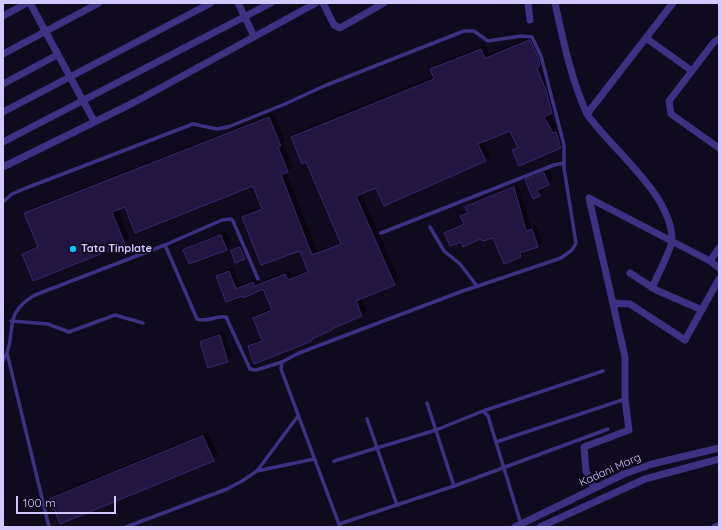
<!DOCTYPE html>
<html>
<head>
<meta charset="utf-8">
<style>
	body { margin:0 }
	#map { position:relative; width:722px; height:530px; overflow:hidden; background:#100a1f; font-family:Quicksand,sans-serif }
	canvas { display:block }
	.frame { position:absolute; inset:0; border:4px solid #d3c8ff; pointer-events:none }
	.scale { position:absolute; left:16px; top:496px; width:100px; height:18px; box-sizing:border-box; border:2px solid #d3c8ff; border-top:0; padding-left:5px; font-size:12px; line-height:14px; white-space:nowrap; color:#d3c8ff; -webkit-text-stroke:3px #100a1f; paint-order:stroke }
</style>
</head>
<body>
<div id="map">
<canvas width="722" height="530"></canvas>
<div class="frame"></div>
<div class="scale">100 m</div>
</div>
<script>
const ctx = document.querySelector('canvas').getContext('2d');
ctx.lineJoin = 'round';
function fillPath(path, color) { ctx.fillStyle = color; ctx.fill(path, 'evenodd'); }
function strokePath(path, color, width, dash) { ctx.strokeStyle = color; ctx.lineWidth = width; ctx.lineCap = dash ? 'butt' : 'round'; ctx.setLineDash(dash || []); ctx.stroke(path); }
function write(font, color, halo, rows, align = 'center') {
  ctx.font = font + ' Quicksand,sans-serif'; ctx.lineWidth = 4; ctx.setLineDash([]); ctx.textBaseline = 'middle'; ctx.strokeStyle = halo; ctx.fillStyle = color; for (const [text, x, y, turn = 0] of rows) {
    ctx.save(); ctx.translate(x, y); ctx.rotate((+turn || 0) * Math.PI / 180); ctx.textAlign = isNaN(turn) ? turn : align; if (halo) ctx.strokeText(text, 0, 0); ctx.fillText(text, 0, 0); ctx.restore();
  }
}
const shadow = new Path2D(`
	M535,36L542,52L545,61L542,63L551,85L557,107L550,113L558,129L561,128L565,143L560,147L514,150L518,146L511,130L484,141L490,156L485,160L376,186L361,193L399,279L394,284L361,298L367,310L362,315L334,327L311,340L249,347L254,342L262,338L254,318L259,313L272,308L264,287L243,296L217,277L222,272L233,267L240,285L258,277L260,282L290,270L292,276L308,269L300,250L244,217L248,212L262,207L253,185L125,206L118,209L129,238L125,243L33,280L23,254L28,249L38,245L26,214L30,209L274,113L285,140L283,143L293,167L286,172L317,251L341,242L307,161L292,137L297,132L434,76L431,69L436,64L486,45L489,54Z
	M549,169L553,180L542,187L544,190L533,198L526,181L530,176Z
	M518,184L531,227L536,225L542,242L538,246L525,251L521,256L493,236L461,241L445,233L449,229L464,222L461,216L468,211L466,207L471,203Z
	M226,231L231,244L227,249L184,250L189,246Z
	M245,243L249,254L244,258L232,251L236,247Z
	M3,299L8,310L3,315Z
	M224,331L232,357L228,361L209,367L201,342L205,338Z
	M208,432L218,456L213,460L51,499L55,494Z`);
const building = new Path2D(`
	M530,40L538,57L540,66L537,68L546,90L552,113L544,117L553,133L556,132L561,148L519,166L512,150L518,148L510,131L478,144L486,161L384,206L376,188L356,196L395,285L356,301L362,316L332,329V330L312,339V341L254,364L248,346L262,341L253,318L272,310L263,289L243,298L242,296L226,302L216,276L229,271L236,289L253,282L255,286L285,274L288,280L308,272L300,251L261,265L242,217L262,209L253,186L135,233L125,207L112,212L125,244L33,281L22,254L38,247L24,213L269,117L281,146L278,147L288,172L281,175L312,255L341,244L306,162L302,164L291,137L434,79L430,69L481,49L485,58Z
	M544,173L549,185L537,190L540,196L533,199L525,180Z
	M514,187L526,231L532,229L538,247L520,253L521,257L504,264L493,238L483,241L480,239L463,247L461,242L450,246L444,233L464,224L460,216L468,213L465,207Z
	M221,235L227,250L189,264L183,250Z
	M240,247L245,259L235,263L231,251Z
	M220,335L228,362L208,368L200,342Z
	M203,436L214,461L60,524L50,499Z`);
const lane = new Path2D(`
	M3,202L12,194L26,188L193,124L217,129L228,127L285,104L324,86L464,31H474L488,41L521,36L532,37L541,56L564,145V168L576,243L572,250L561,258L460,292L299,353L282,362L281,369L340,527
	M430,227L444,251L460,264L477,286
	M381,233L554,165L564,163
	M165,245L197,319C206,323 216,315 226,317L250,369L256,370L282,362
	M11,321L48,324L69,332L115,315L143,323
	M7,353L49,527
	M3,361C19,333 0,315 35,295L165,245L222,220L231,219L233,221L258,279
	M427,403L454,486
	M483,411L603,371
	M367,419L397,505
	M496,442L625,399
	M334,461L436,430L483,411L488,416L521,524
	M257,471L314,459
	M339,524L454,486L608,429
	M126,527L227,489L242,481L257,471L298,416`);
const street = new Path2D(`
	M30,3L94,121
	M238,3L254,36
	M323,3L334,25L340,28L384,3
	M528,3L530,20
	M555,3C563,40 571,79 587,114C611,149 672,194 672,240C672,248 656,278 652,288
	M3,16L27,3
	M646,38L692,71
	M719,39L714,42L669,101L671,114L719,148
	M3,54L99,3
	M3,84L57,55
	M3,112L211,3
	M587,114L673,3
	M3,142L271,3
	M3,167L133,103L316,3
	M589,198L625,357V399L629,430L584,447L586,471L594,488
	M589,198L710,261L719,268
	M710,261L719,248
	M630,273L656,290L702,310
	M613,303L630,304L685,340L719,279
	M515,527L624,474L652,464L719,448
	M540,527L645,479L719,459
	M715,527L719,526`);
const markers = [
	[73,249,4,"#00c3f3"]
];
const poiNames = [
	["Tata Tinplate",81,249]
];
const streetNames = [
	["Kadani Marg",610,470,-24]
];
fillPath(shadow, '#0007');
fillPath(building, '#221541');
strokePath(building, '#3b256f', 1);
strokePath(lane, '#3c3182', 3.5);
strokePath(street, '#3c3182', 7);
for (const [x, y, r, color] of markers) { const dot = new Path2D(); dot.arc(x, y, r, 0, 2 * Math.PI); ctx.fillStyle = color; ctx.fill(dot); strokePath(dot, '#100a1f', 1.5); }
write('bold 11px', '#d3c8ff', '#100a1f', poiNames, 'left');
write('11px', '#d3c8ff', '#100a1f', streetNames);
</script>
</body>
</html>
